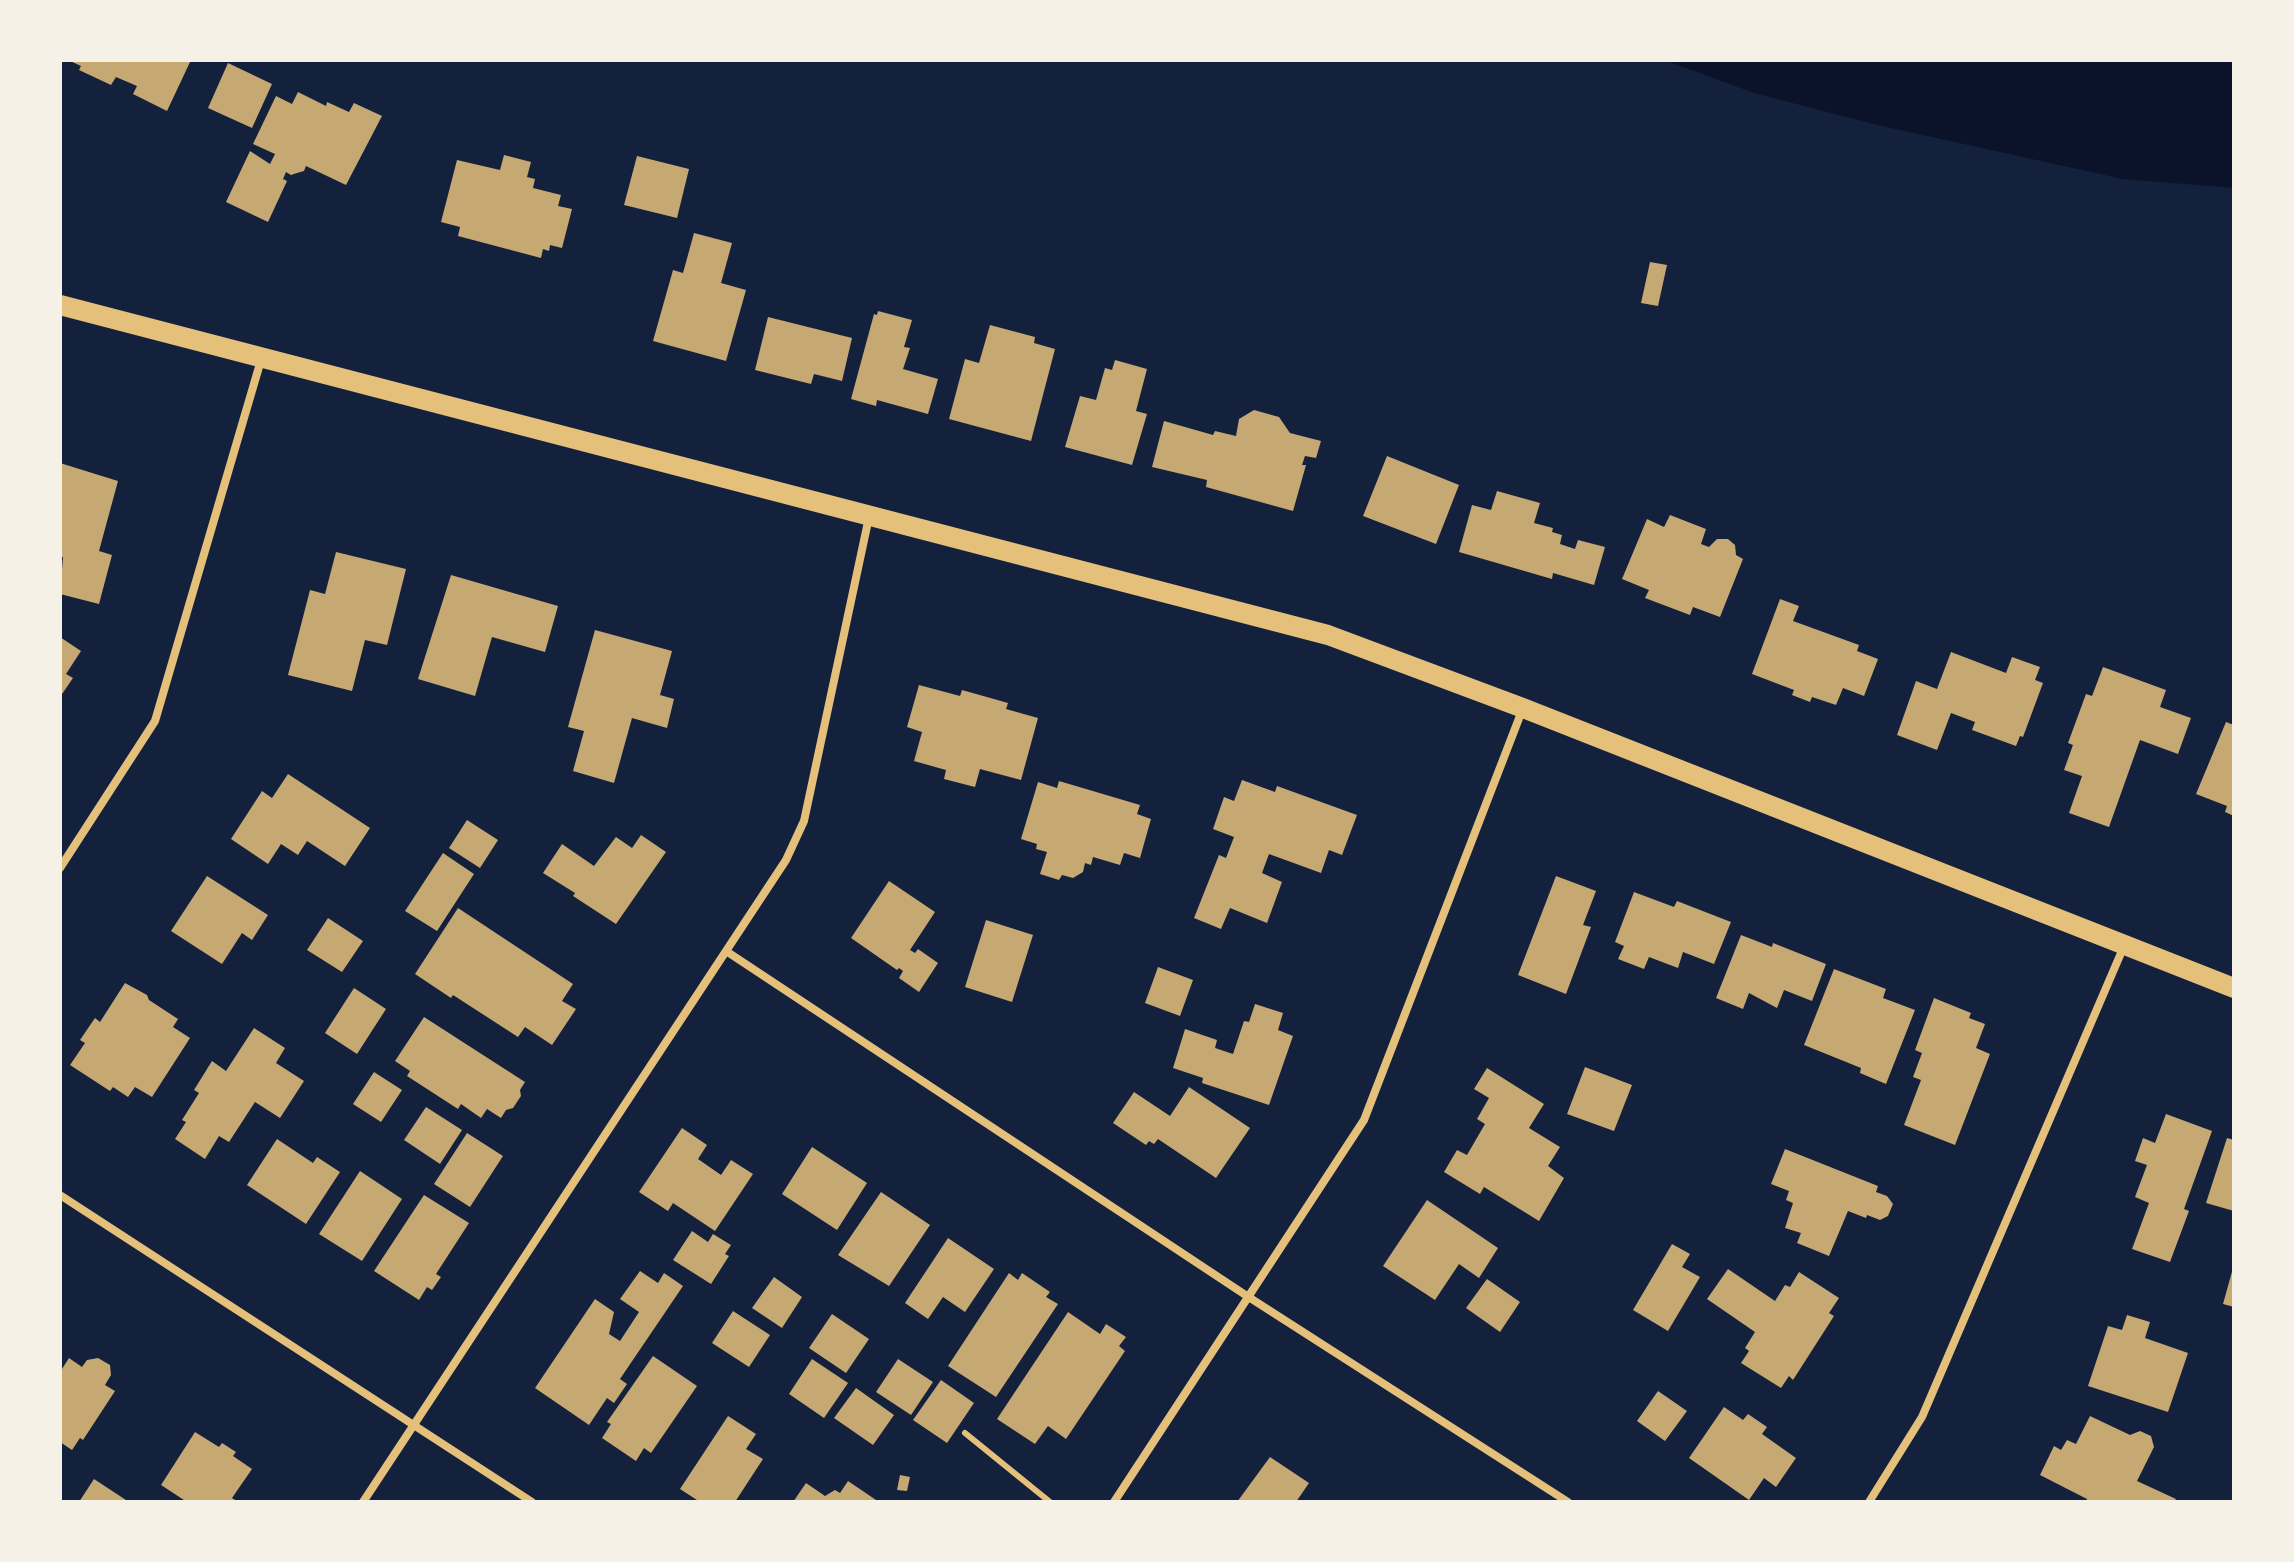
<!DOCTYPE html>
<html>
<head>
<meta charset="utf-8">
<style>
	body { margin:0 }
	#map { position:relative; width:2294px; height:1562px; overflow:hidden; background:#14213d; font-family:"Fira Sans Condensed",sans-serif }
	canvas { display:block }
	.frame { position:absolute; inset:0; border:62px solid #f6f1e7; pointer-events:none }
</style>
</head>
<body>
<div id="map">
<canvas width="2294" height="1562"></canvas>
<div class="frame"></div>
</div>
<script>
const ctx = document.querySelector('canvas').getContext('2d');
ctx.lineJoin = 'round';
function fillPath(path, color) { ctx.fillStyle = color; ctx.fill(path, 'evenodd'); }
function strokePath(path, color, width, dash) { ctx.strokeStyle = color; ctx.lineWidth = width; ctx.lineCap = dash ? 'butt' : 'round'; ctx.setLineDash(dash || []); ctx.stroke(path); }
const water = new Path2D(`
	M1664,60H2234V188L2123,179L1877,125L1754,93Z`);
const building = new Path2D(`
	M68,60H191L167,111L133,94L137,86L116,77L111,85L79,70L81,66Z
	M228,63L272,84L252,128L208,108Z
	M298,92L326,106L327,102L349,112L354,103L382,116L346,185L306,166L304,171L297,173L291,175L286,172L283,179L287,181L268,222L226,202L250,151L270,164L275,154L253,144L276,96L292,104Z
	M504,155L531,162L527,177L535,179L533,188L561,195L558,206L572,209L562,248L550,245L549,251L543,249L541,258L458,236L460,227L441,222L457,160L500,170Z
	M637,156L689,169L677,218L624,205Z
	M694,233L732,243L721,283L746,290L726,361L653,341L673,270L683,273Z
	M1650,262L1667,265L1658,306L1641,303Z
	M878,311L912,320L904,347L910,348L903,369L938,379L928,414L877,400L876,406L851,399L874,314L877,315Z
	M768,317L852,338L842,381L814,374L811,384L755,370Z
	M990,325L1035,337L1034,343L1055,349L1031,441L949,419L965,359L979,363Z
	M1115,360L1147,369L1136,411L1147,414L1132,465L1065,447L1080,396L1096,400L1105,368L1112,370Z
	M1254,410L1279,417L1290,433L1321,441L1316,458L1305,456L1302,465H1306L1293,511L1206,487L1207,480L1152,467L1164,421L1213,435L1215,431L1236,436L1239,419Z
	M1387,456L1459,485L1436,544L1363,516Z
	M60,463L118,481L99,551L112,555L99,604L60,594L63,557H60Z
	M1497,491L1540,503L1534,523L1553,528L1552,532L1562,535L1560,544L1575,549L1578,540L1605,547L1594,585L1553,573L1552,579L1459,552L1472,505L1491,510Z
	M1670,515L1706,529L1701,544L1709,547L1717,539H1728L1735,545L1736,555L1743,559L1720,617L1693,607L1690,615L1645,598L1649,590L1622,579L1647,519L1664,527Z
	M336,552L406,569L387,645L365,640L352,691L288,675L310,590L325,594Z
	M451,575L558,606L545,652L492,637L475,696L418,679Z
	M1780,599L1799,606L1793,621L1859,645L1857,651L1878,659L1864,696L1843,688L1836,705L1812,697L1810,702L1792,695L1794,690L1752,674Z
	M595,630L672,651L660,695L674,699L667,728L632,718L614,783L573,771L584,731L568,727Z
	M60,637L81,651L66,674L73,678L60,697Z
	M1951,652L2006,673L2012,657L2040,667L2035,680L2043,683L2023,737L2020,736L2016,746L1972,730L1975,722L1951,713L1937,750L1897,735L1916,681L1937,689Z
	M2103,667L2166,690L2160,707L2191,718L2178,754L2140,740L2109,827L2069,813L2082,776L2064,770L2073,745L2068,743L2086,694L2092,696Z
	M919,685L960,696L962,690L1008,703L1006,709L1038,718L1021,780L980,769L975,787L944,779L946,770L914,761L922,732L907,727Z
	M2226,722L2234,725V816L2225,812L2227,806L2196,794Z
	M288,774L370,828L345,866L307,841L298,855L281,844L268,864L231,839L262,791L272,798Z
	M1242,780L1275,792L1277,786L1357,815L1342,855L1329,850L1321,873L1269,854L1262,873L1282,882L1267,923L1230,908L1221,929L1194,918L1219,855L1226,858L1234,837L1213,829L1224,797L1234,801Z
	M1059,781L1140,805L1137,814L1151,819L1140,858L1124,853L1120,865L1093,857L1091,865L1085,863L1083,872L1073,878L1062,875L1059,880L1040,874L1047,852L1036,849L1037,844L1021,839L1038,782L1057,788Z
	M467,820L498,840L480,868L449,848Z
	M641,835L666,852L616,924L573,896L575,893L543,873L562,844L594,866L616,837L632,848Z
	M443,853L474,874L437,931L405,911Z
	M207,876L268,915L252,940L242,933L222,964L171,931Z
	M1556,876L1596,891L1583,925L1591,927L1566,994L1518,975Z
	M889,881L935,912L910,950L915,953L918,949L938,963L919,992L899,978L903,971L899,968L897,970L851,938Z
	M1634,892L1674,907L1677,901L1731,922L1714,964L1683,952L1678,968L1649,957L1644,969L1618,959L1624,946L1615,942Z
	M458,908L573,984L562,1001L576,1009L552,1045L525,1027L518,1037L453,995L451,998L415,974Z
	M328,918L363,941L342,972L307,950Z
	M986,920L1033,935L1012,1002L965,987Z
	M1741,935L1772,947L1773,943L1826,964L1812,1001L1784,990L1777,1008L1749,993L1743,1009L1716,998Z
	M1158,967L1193,980L1180,1016L1145,1003Z
	M1834,969L1886,989L1883,998L1915,1010L1886,1084L1860,1073L1861,1068L1804,1045Z
	M125,983L147,995L149,1000L178,1019L173,1027L190,1038L152,1097L135,1087L128,1097L113,1087L110,1091L70,1065L85,1043L80,1040L95,1018L100,1022Z
	M354,988L386,1009L357,1054L325,1033Z
	M1934,998L1971,1013L1969,1018L1985,1024L1976,1048L1990,1054L1955,1145L1904,1125L1921,1080L1913,1077L1922,1053L1915,1050Z
	M1255,1004L1283,1013L1278,1030L1293,1036L1269,1105L1202,1083L1203,1078L1173,1068L1185,1029L1217,1040L1215,1048L1233,1054L1244,1021L1249,1022Z
	M424,1017L525,1082L520,1090L521,1096L513,1108L506,1110L501,1118L487,1109L481,1118L461,1104L458,1109L407,1076L410,1071L395,1061Z
	M254,1028L285,1048L276,1063L304,1081L280,1118L255,1102L229,1142L219,1136L205,1159L175,1139L186,1122L182,1120L199,1093L194,1090L212,1061L226,1071Z
	M1585,1067L1632,1085L1614,1131L1567,1114Z
	M1487,1068L1544,1104L1529,1128L1560,1147L1548,1166L1564,1178L1539,1221L1484,1187L1480,1194L1444,1172L1457,1150L1467,1155L1485,1124L1477,1119L1489,1098L1474,1089Z
	M374,1072L402,1090L381,1122L353,1104Z
	M1189,1087L1250,1128L1216,1178L1158,1139L1154,1144L1149,1141L1146,1145L1113,1123L1134,1092L1170,1116Z
	M426,1107L462,1130L440,1164L404,1140Z
	M2166,1114L2212,1131L2184,1209L2189,1211L2170,1262L2132,1249L2149,1203L2135,1197L2147,1165L2135,1161L2143,1138L2155,1143Z
	M682,1128L707,1145L698,1159L721,1175L731,1160L753,1174L715,1231L673,1203L668,1211L639,1192Z
	M467,1133L503,1156L470,1207L434,1184Z
	M2227,1138L2234,1140V1211L2206,1203Z
	M277,1139L313,1163L317,1157L340,1172L306,1224L247,1185Z
	M812,1147L867,1183L837,1230L782,1194Z
	M1785,1149L1878,1186L1876,1192L1887,1196L1893,1204L1888,1216L1880,1220L1867,1215L1866,1218L1848,1211L1829,1256L1797,1243L1801,1233L1785,1228L1793,1203L1786,1200L1789,1191L1771,1184Z
	M360,1171L402,1199L362,1261L319,1234Z
	M881,1192L930,1225L889,1286L838,1255Z
	M424,1195L469,1223L436,1274L441,1277L432,1290L427,1287L419,1300L374,1271Z
	M1427,1200L1498,1248L1479,1278L1459,1264L1435,1300L1383,1266Z
	M692,1231L708,1242L713,1234L731,1245L725,1254L729,1256L711,1284L673,1260Z
	M948,1238L994,1269L965,1312L943,1297L928,1319L905,1303Z
	M1672,1244L1690,1254L1682,1267L1700,1277L1668,1331L1633,1310Z
	M2233,1268L2234,1269V1307L2223,1304Z
	M1728,1269L1775,1301L1785,1285L1790,1287L1799,1272L1839,1298L1829,1313L1834,1316L1793,1380L1789,1376L1781,1388L1741,1363L1749,1351L1745,1348L1755,1332L1707,1299Z
	M640,1271L658,1283L664,1273L683,1286L620,1379L627,1384L614,1403L607,1398L589,1425L535,1388L595,1299L614,1312L609,1334L620,1341L639,1312L620,1299Z
	M1009,1273L1018,1280L1022,1273L1050,1292L1046,1297L1058,1304L996,1397L948,1366Z
	M774,1277L802,1297L782,1328L752,1308Z
	M1487,1279L1520,1302L1500,1332L1466,1308Z
	M733,1311L770,1335L749,1367L712,1343Z
	M1068,1312L1100,1334L1106,1324L1126,1337L1119,1346L1125,1351L1066,1439L1048,1426L1035,1444L997,1419Z
	M832,1314L869,1339L846,1373L809,1348Z
	M2127,1315L2150,1322L2145,1338L2188,1353L2168,1412L2088,1386L2108,1326L2122,1330Z
	M653,1356L697,1386L651,1453L644,1448L636,1461L602,1438L611,1424L607,1422Z
	M69,1358L82,1367L87,1360L98,1358L110,1365L111,1375L105,1385L115,1391L83,1440L80,1438L72,1450L60,1442V1372Z
	M812,1359L848,1383L824,1418L789,1394Z
	M898,1359L933,1382L911,1415L876,1392Z
	M941,1380L974,1403L947,1443L913,1420Z
	M856,1388L894,1415L873,1445L834,1418Z
	M1658,1391L1687,1411L1665,1441L1637,1421Z
	M1724,1407L1743,1420L1748,1414L1767,1427L1762,1434L1796,1458L1776,1487L1764,1478L1749,1500L1689,1458Z
	M728,1416L756,1434L746,1449L763,1459L735,1502H700L680,1489Z
	M2090,1416L2130,1435L2140,1431L2151,1436L2154,1447L2137,1481L2176,1499L2174,1502H2086L2087,1499L2040,1475L2054,1446L2061,1450L2067,1440L2076,1444Z
	M195,1432L219,1447L222,1443L236,1452L233,1456L252,1469L232,1498L238,1502H187L161,1485Z
	M1270,1457L1309,1483L1296,1502H1237Z
	M900,1475L910,1477L907,1491L897,1490Z
	M94,1479L129,1502H79Z
	M848,1481L879,1502H793L806,1483L825,1496L835,1490L840,1493Z`);
const service = new Path2D(`
	M965,1433L1050,1502`);
const minor = new Path2D(`
	M60,868L155,721L261,360
	M726,951L1247,1296L1568,1502
	M60,1195L532,1502
	M363,1502L786,860L804,821L869,517
	M1114,1502L1364,1120L1523,708
	M1869,1502L1922,1417L2124,946`);
const primary = new Path2D(`
	M60,305L1328,635L1523,708L2234,988`);
fillPath(water, '#0b132b');
fillPath(building, '#c6a872');
strokePath(service, '#e5c07b', 6);
strokePath(minor, '#e5c07b', 8);
strokePath(primary, '#e5c07b', 20);
</script>
</body>
</html>
